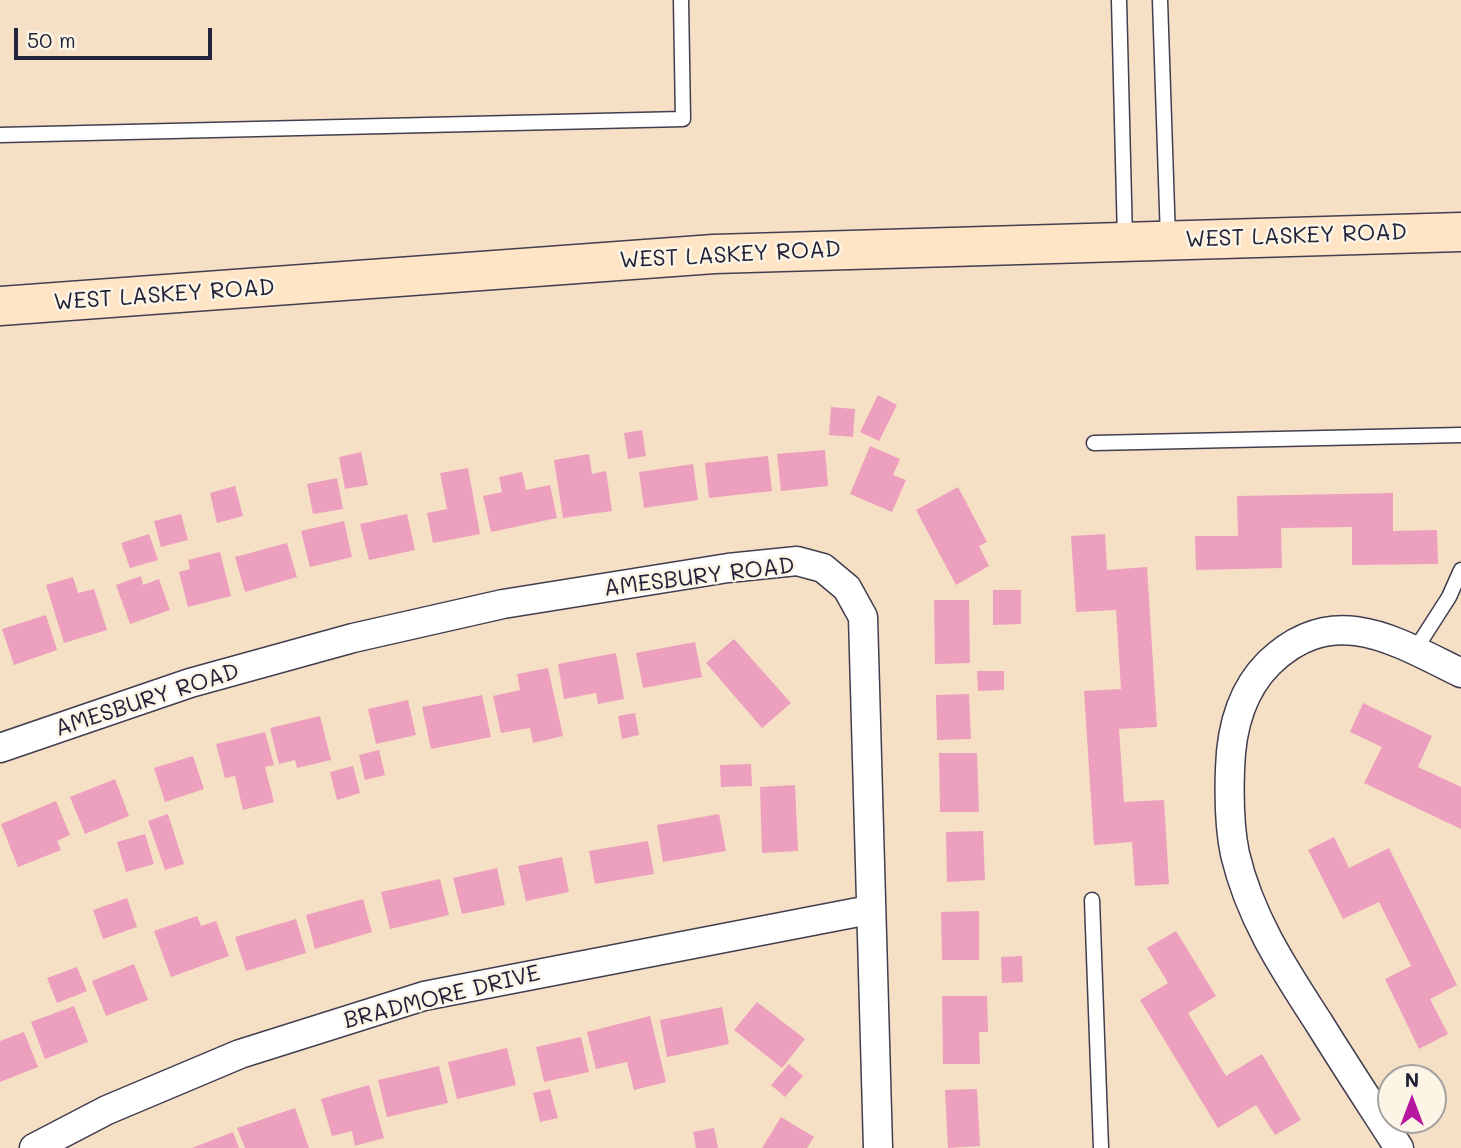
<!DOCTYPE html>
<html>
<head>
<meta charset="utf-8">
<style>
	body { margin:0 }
	#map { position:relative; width:1461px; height:1148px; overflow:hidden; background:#f6e0c5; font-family:Mali,sans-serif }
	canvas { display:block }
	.north { position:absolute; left:1377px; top:1064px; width:70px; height:70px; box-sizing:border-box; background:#fcf5e5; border:2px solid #a5a1a1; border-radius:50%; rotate:0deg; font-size:19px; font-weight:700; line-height:28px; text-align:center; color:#22223b }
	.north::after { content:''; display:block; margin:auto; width:24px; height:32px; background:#b5179e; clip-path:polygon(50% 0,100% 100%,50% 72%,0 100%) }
	.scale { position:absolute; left:14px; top:28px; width:198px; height:32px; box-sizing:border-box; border:4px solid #22223b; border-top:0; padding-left:9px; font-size:21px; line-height:24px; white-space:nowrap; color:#22223b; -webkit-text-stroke:5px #fcf5e5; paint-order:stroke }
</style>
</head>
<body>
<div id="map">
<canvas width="1461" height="1148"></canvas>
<div class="north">N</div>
<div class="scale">50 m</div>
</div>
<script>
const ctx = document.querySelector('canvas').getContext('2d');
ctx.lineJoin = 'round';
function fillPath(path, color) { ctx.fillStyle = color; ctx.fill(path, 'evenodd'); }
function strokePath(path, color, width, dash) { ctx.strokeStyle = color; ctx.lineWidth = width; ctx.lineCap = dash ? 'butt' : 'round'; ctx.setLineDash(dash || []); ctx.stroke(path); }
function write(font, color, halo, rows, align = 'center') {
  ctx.font = font + ' Mali,sans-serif'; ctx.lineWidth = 5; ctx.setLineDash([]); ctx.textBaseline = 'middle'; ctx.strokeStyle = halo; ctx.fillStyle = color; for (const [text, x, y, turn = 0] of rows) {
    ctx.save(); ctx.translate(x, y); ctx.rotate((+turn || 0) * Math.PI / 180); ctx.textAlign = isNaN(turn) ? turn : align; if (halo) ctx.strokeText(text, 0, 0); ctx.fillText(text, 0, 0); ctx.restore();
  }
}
const building = new Path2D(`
	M878,395L897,405L879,441L860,432Z
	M831,407L855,409L853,437L829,435Z
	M642,430L646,456L628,459L624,433Z
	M870,446L900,459L893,475L906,480L892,512L850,494Z
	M825,450L828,486L781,491L777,454Z
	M361,452L368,485L345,489L339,457Z
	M589,454L592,474L606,471L612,511L563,518L554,460Z
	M768,456L772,491L709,498L705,463Z
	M693,464L698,500L644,508L639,472Z
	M468,468L480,534L433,543L427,513L447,509L440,473Z
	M522,472L526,490L550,485L557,518L491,532L483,496L502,492L499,477Z
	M337,478L343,509L313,514L307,484Z
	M235,486L243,516L217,523L210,493Z
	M958,487L987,542L979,546L989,566L956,585L916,510Z
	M1393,493V531L1437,530L1438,564L1352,565V527L1281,528L1282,568L1196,570L1195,536H1238L1237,496Z
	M181,514L188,540L161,547L154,521Z
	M407,514L415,550L369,560L360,524Z
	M344,521L352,557L310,567L301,531Z
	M149,534L158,560L130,568L121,543Z
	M1105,534L1107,570L1147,567L1157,727L1119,729L1124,802L1164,800L1169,884L1135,886L1132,842L1094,845L1084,691L1121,689L1116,610L1076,612L1071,536Z
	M287,543L297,577L245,592L235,557Z
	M220,552L231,596L188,607L179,572L190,569L188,560Z
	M141,576L143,585L159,579L170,610L130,624L116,585Z
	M73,577L78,593L94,589L107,630L64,643L46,585Z
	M993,590H1021V624L993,625Z
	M934,600H969L970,663L935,664Z
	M46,615L57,650L14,665L2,629Z
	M734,639L791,703L762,728L706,663Z
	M695,642L702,677L643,688L636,653Z
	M616,653L624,699L598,704L596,693L564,699L558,664Z
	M548,668L563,736L533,743L530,728L501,733L493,696L520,690L517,674Z
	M977,671H1004V690L978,691Z
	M969,694L971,739L937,740L936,695Z
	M482,695L491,737L431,749L422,707Z
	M408,700L416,735L376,744L368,709Z
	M1363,703L1432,736L1418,767L1461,787V829L1364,783L1382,747L1350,732Z
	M635,713L639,735L622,739L618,716Z
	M320,716L331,760L297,768L295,760L279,764L270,728Z
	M265,732L274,765L265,767L274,802L243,810L235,776L225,778L216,744Z
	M379,750L385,775L365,780L359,755Z
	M939,753H977L979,812H940Z
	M193,756L204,789L165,802L154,768Z
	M751,764L752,786L721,787L720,765Z
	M353,766L360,793L337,800L330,772Z
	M115,779L129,816L85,834L70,797Z
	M795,785L798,851L762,853L760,787Z
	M56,801L70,835L57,841L61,850L18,867L1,824Z
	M168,814L184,864L165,870L148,821Z
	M719,814L726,851L663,862L657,825Z
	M983,831L985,880L947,882L946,832Z
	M145,834L154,864L126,872L117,842Z
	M1334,837L1349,868L1389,848L1457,985L1430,999L1448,1034L1419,1049L1385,979L1411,966L1379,902L1343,919L1308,850Z
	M648,841L654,874L595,884L589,851Z
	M562,857L569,892L526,901L518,866Z
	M497,868L505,905L462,914L453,878Z
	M440,879L449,915L390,929L381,892Z
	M127,898L137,927L103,939L93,910Z
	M363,899L372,932L315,949L306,915Z
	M979,911V960H942L941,912Z
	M197,916L201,926L216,921L229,956L171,977L154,931Z
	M296,919L306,953L246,971L235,937Z
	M1176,931L1216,996L1188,1013L1226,1076L1262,1054L1301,1120L1275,1135L1256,1105L1218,1128L1140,1000L1168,983L1147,948Z
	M1022,956L1023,982L1002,983L1001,957Z
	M134,964L148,1000L106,1016L92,981Z
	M77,967L87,991L57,1003L47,978Z
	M942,996H987L988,1032H979L980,1064H943Z
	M757,1002L805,1039L782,1068L734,1030Z
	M74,1006L88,1042L45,1059L31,1022Z
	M722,1007L729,1044L667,1057L660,1020Z
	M650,1016L666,1082L634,1090L627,1062L596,1069L587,1032Z
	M24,1032L38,1067L0,1082V1041Z
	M581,1037L589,1072L544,1082L536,1047Z
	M507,1048L516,1085L457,1099L448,1062Z
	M789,1064L803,1076L785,1097L771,1085Z
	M439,1066L448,1103L387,1117L378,1080Z
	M369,1085L384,1138L355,1146L352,1131L332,1136L321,1099Z
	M550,1089L558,1118L540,1122L533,1093Z
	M977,1089L980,1146L948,1148L945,1090Z
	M295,1108L309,1148H245L237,1128Z
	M781,1117L814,1137L807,1148H762Z
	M714,1128L718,1148H696L693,1132Z
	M233,1132L239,1148H192Z`);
const service = new Path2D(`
	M1119,0L1125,240
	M1160,0L1168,239
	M0,135L683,119L681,0
	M1094,443L1461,435
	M1415,650L1449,597L1461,570
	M1092,900L1101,1148`);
const minor = new Path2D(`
	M0,748L190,683L353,638L503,604L728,568L797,561L823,568L847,588L863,617L878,1148
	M34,1148L107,1110L240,1054L424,996L869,910
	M1399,1148C1372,1106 1345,1065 1319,1023C1284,969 1250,918 1235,854C1229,826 1229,797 1230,769C1231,730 1240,692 1269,663C1333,601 1394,640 1461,673`);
const secondary = new Path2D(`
	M0,306L714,254L1461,232`);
const streetNames = [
	["WEST LASKEY ROAD",1296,236,-2],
	["WEST LASKEY ROAD",730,255,-3],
	["WEST LASKEY ROAD",164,295,-4],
	["AMESBURY ROAD",699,577,-7],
	["AMESBURY ROAD",147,700,-18],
	["BRADMORE DRIVE",442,997,-14]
];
fillPath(building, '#ed9fbe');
strokePath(service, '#423e50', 17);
strokePath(minor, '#423e50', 31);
strokePath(secondary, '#423e50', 41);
strokePath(service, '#fff', 14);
strokePath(minor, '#fff', 28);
strokePath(secondary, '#ffe4c6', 38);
write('23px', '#22223b', '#fcf5e5', streetNames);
</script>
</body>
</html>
